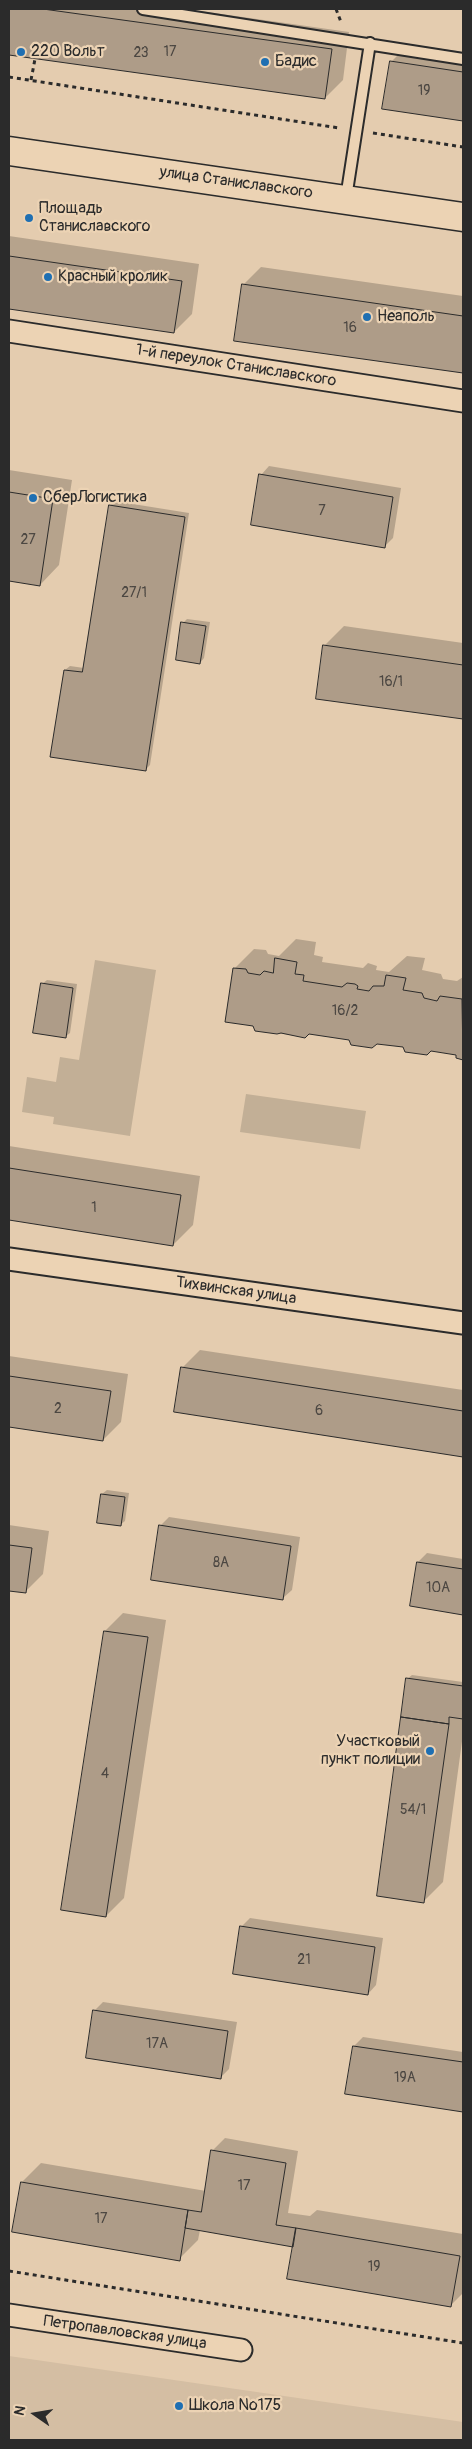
<!DOCTYPE html>
<html>
<head>
<meta charset="utf-8">
<style>
	body { margin:0 }
	#map { position:relative; width:472px; height:2449px; overflow:hidden; background:#e4ccaf; font-family:Pangolin,sans-serif }
	canvas { display:block }
	.frame { position:absolute; inset:0; border:10px solid #2b2b2b; pointer-events:none }
	.north { position:absolute; left:10px; top:2389px; width:50px; height:50px; -webkit-text-stroke:4px #ecd3b4; paint-order:stroke; rotate:283deg; font-size:14px; font-weight:700; line-height:20px; text-align:center; color:#2b2b2b }
	.north::after { content:''; display:block; margin:auto; width:18px; height:22px; background:#2b2b2b; clip-path:polygon(50% 0,100% 100%,50% 72%,0 100%) }
</style>
</head>
<body>
<div id="map">
<canvas width="472" height="2449"></canvas>
<div class="frame"></div>
<div class="north">N</div>
</div>
<script>
const ctx = document.querySelector('canvas').getContext('2d');
ctx.lineJoin = 'round';
function fillPath(path, color) { ctx.fillStyle = color; ctx.fill(path, 'evenodd'); }
function strokePath(path, color, width, dash) { ctx.strokeStyle = color; ctx.lineWidth = width; ctx.lineCap = dash ? 'butt' : 'round'; ctx.setLineDash(dash || []); ctx.stroke(path); }
function write(font, color, halo, rows, align = 'center') {
  ctx.font = font + ' Pangolin,sans-serif'; ctx.lineWidth = 4.5; ctx.setLineDash([]); ctx.textBaseline = 'middle'; ctx.strokeStyle = halo; ctx.fillStyle = color; for (const [text, x, y, turn = 0] of rows) {
    ctx.save(); ctx.translate(x, y); ctx.rotate((+turn || 0) * Math.PI / 180); ctx.textAlign = isNaN(turn) ? turn : align; if (halo) ctx.strokeText(text, 0, 0); ctx.fillText(text, 0, 0); ctx.restore();
  }
}
const built = new Path2D(`
	M9,2356L463,2422V2440H9Z`);
const green = new Path2D(`
	M95,960L156,970L130,1136L53,1124L54,1117L22,1112L27,1077L56,1082L60,1057L79,1060Z
	M246,1094L366,1111L360,1149L240,1132Z`);
const shadow = new Path2D(`
	M9,9H186L349,32L343,80L325,98L9,54Z
	M409,44L463,52V120L383,108L391,62Z
	M9,236L199,264L192,314L174,332L9,308Z
	M261,267L463,296V372L236,340L243,285Z
	M269,466L401,488L393,538L385,546L261,475Z
	M9,470L72,480L59,565L40,585L9,580Z
	M114,501L189,513L150,765L145,770L65,670L70,666L84,668L110,505Z
	M187,619L210,622L204,658L200,663L183,623Z
	M344,626L463,643V718L317,698L324,646Z
	M296,939L316,942L314,955L323,957L322,962L363,968L368,963L377,966L376,970L389,972L407,956L425,958L422,970L441,974L443,979L457,981L463,977V1059L459,1058L457,1054L309,1032L304,1037L256,1030L234,969L254,949L266,950L268,954L279,956Z
	M47,980L77,984L70,1033L65,1037L42,984Z
	M9,1146L200,1176L193,1225L173,1245L9,1219Z
	M200,1350L463,1390V1456L175,1411L182,1368Z
	M9,1356L128,1374L121,1422L103,1440L9,1426Z
	M107,1490L129,1493L125,1521L120,1525L102,1494Z
	M169,1517L300,1537L292,1590L283,1598L160,1526Z
	M9,1525L49,1531L43,1574L25,1592L9,1589Z
	M427,1553L463,1559V1613L411,1605L418,1562Z
	M123,1613L166,1620L124,1898L106,1916L105,1631Z
	M412,1675L463,1682V1734L443,1882L424,1901L407,1679Z
	M250,1918L383,1938L376,1985L368,1994L241,1927Z
	M103,2002L237,2022L229,2069L220,2078L94,2011Z
	M363,2037L463,2052V2110L347,2093L354,2046Z
	M225,2138L298,2151L288,2213L310,2216L317,2210L463,2234V2293L451,2305L295,2243L200,2230L198,2240L179,2259L22,2182L41,2163L206,2191L212,2151Z`);
const building = new Path2D(`
	M9,9H43L332,49L325,99L9,55Z
	M390,61L463,72V121L382,109Z
	M9,256L182,281L174,333L9,309Z
	M242,284L463,316V373L234,341Z
	M259,474L393,497L385,548L251,525Z
	M9,492L53,499L40,586L9,581Z
	M109,505L185,517L146,771L50,757L64,670L82,672Z
	M181,622L206,626L200,664L176,660Z
	M323,645L463,665V719L316,699Z
	M275,958L297,962L295,974L304,975L303,981L342,987L347,983L355,984L358,986L357,989L369,991L373,986H384L386,975L406,978L403,990L422,993L424,998L437,1001L440,996L462,999L463,1060L456,1058V1055L431,1051L427,1055L405,1052L403,1047L377,1044L372,1048L351,1045L349,1040L309,1034L305,1038L281,1033L277,1034L255,1031L253,1026L225,1022L233,968L246,969L248,973L260,975L264,971L273,973Z
	M41,983L73,988L66,1038L33,1033Z
	M9,1168L181,1195L173,1246L9,1220Z
	M181,1367L463,1411V1457L174,1412Z
	M9,1376L111,1391L103,1441L9,1427Z
	M101,1494L125,1497L121,1526L97,1523Z
	M159,1525L291,1546L283,1600L151,1580Z
	M9,1545L32,1548L26,1593L9,1591Z
	M417,1562L463,1569V1615L410,1606Z
	M104,1631L148,1637L106,1917L61,1910Z
	M406,1678L463,1686V1719L449,1717V1724L401,1717Z
	M401,1717L449,1724L424,1903L377,1896Z
	M240,1926L375,1947L368,1995L233,1974Z
	M93,2010L228,2031L221,2079L86,2058Z
	M353,2046L463,2062V2112L345,2094Z
	M211,2150L286,2163L276,2225L296,2228L293,2247L185,2228L188,2210L201,2212Z
	M21,2182L188,2210L180,2261L12,2232Z
	M296,2228L460,2256L451,2307L287,2279Z`);
const path = new Path2D(`
	M336,9L341,22
	M9,77L339,128
	M31,80L35,59
	M373,133L463,147
	M9,2271L463,2343`);
const service = new Path2D(`
	M143,9L463,59
	M346,198L370,43`);
const minor = new Path2D(`
	M9,331L463,401
	M9,1259L463,1323
	M9,2315L241,2350`);
const primary = new Path2D(`
	M9,151L463,217`);
const markers = [
	[21,52,5,"#1f6fb2"],
	[265,62,5,"#1f6fb2"],
	[29,218,5,"#1f6fb2"],
	[48,277,5,"#1f6fb2"],
	[367,317,5,"#1f6fb2"],
	[33,498,5,"#1f6fb2"],
	[430,1751,5,"#1f6fb2"],
	[179,2406,5,"#1f6fb2"]
];
const numberNames = [
	["17",170,52],
	["23",141,53],
	["19",424,91],
	["16",350,328],
	["7",322,511],
	["27",28,540],
	["27/1",134,593],
	["16/1",391,682],
	["16/2",345,1011],
	["1",94,1208],
	["2",58,1409],
	["6",319,1411],
	["8А",221,1563],
	["10А",438,1588],
	["4",105,1774],
	["54/1",413,1810],
	["21",304,1960],
	["17А",157,2044],
	["19А",405,2078],
	["17",244,2186],
	["17",101,2219],
	["19",374,2267]
];
const poiNames = [
	["220 Вольт",31,52],
	["Бадис",275,62],
	["Площадь",39,209],
	["Станиславского",39,227],
	["Красный кролик",58,277],
	["Неаполь",377,317],
	["СберЛогистика",43,498],
	["Участковый",420,1742,"right"],
	["пункт полиции",420,1760,"right"],
	["Школа №175",189,2406]
];
const streetNames = [
	["улица Станиславского",236,183,8],
	["1-й переулок Станиславского",236,366,9],
	["Тихвинская улица",236,1291,8],
	["Петропавловская улица",125,2333,8]
];
fillPath(built, '#d4bea3');
fillPath(green, '#c2af96');
fillPath(shadow, '#0003');
fillPath(building, '#ae9c88');
strokePath(building, '#2b2b2b', 1);
strokePath(service, '#2b2b2b', 14);
strokePath(minor, '#2b2b2b', 25);
strokePath(primary, '#2b2b2b', 31);
strokePath(path, '#2b2b2b', 3, [4, 4]);
strokePath(service, '#ecd3b4', 10);
strokePath(minor, '#ecd3b4', 21);
strokePath(primary, '#ecd3b4', 28);
for (const [x, y, r, color] of markers) { const dot = new Path2D(); dot.arc(x, y, r, 0, 2 * Math.PI); ctx.fillStyle = color; ctx.fill(dot); strokePath(dot, '#ecd3b4', 2); }
write('14px', '#4c4742', null, numberNames);
write('16px', '#2b2b2b', '#ecd3b4', poiNames, 'left');
write('16px', '#2b2b2b', '#ecd3b4', streetNames);
</script>
</body>
</html>
